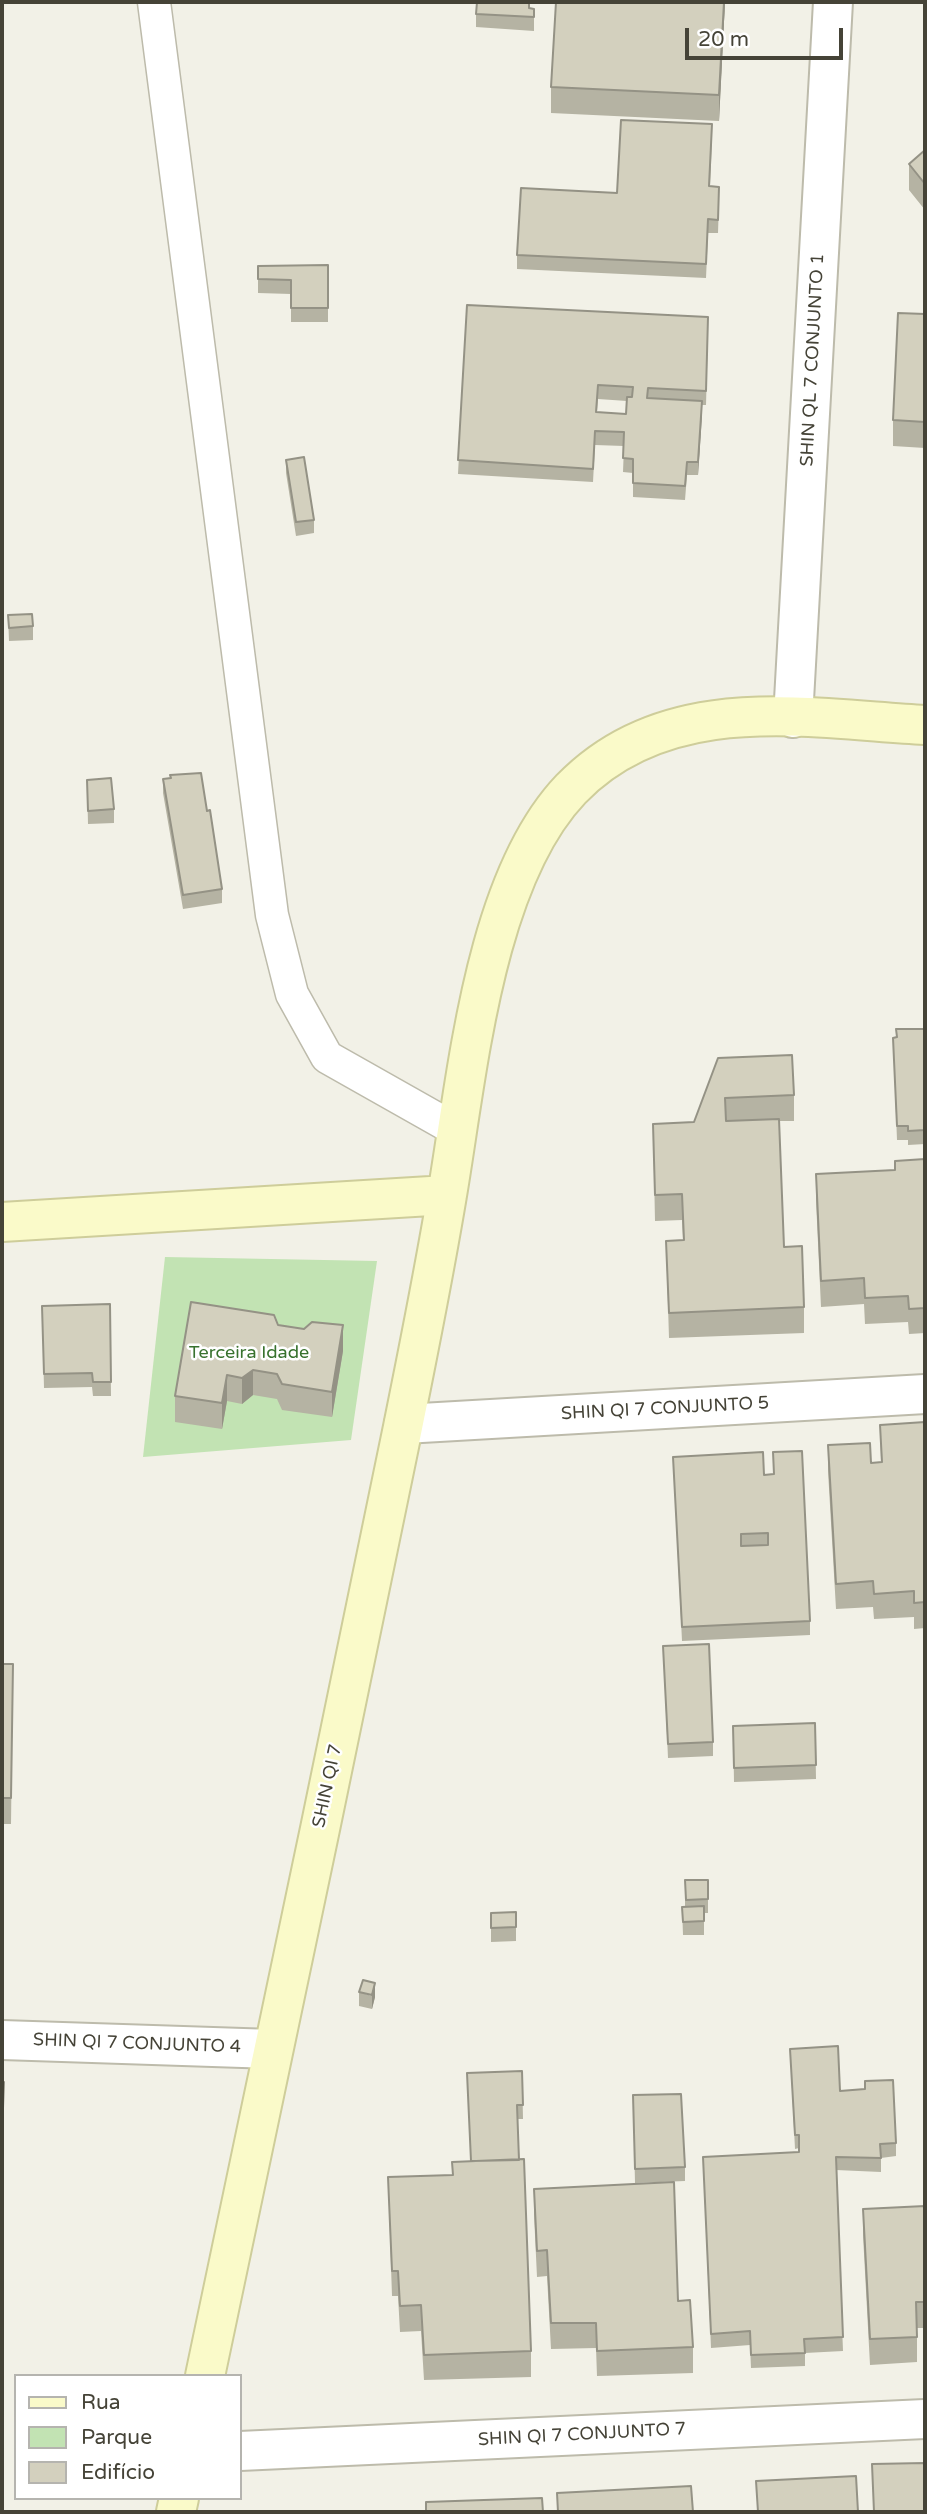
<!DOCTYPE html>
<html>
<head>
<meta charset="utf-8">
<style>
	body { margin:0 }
	#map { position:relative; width:927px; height:2514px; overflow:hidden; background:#f2f1e7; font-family:"Varela Round",sans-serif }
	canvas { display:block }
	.frame { position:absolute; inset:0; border:4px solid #454337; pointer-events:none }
	.legend { position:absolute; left:14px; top:2374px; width:228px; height:126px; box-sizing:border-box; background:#fff; border:2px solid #b5b4af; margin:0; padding:9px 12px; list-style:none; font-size:21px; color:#454337 }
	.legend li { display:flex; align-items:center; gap:14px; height:35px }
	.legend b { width:35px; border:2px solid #b5b4af }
	.scale { position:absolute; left:685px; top:28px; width:158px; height:32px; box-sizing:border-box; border:4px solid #454337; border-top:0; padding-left:9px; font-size:21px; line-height:24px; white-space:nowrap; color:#454337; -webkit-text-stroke:5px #fff; paint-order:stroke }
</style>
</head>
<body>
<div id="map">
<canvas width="927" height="2514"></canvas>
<div class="frame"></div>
<ul class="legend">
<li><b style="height:9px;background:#fafac9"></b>Rua</li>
<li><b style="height:19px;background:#c2e3b3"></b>Parque</li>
<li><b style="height:19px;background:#d3d0be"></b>Edifício</li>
</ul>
<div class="scale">20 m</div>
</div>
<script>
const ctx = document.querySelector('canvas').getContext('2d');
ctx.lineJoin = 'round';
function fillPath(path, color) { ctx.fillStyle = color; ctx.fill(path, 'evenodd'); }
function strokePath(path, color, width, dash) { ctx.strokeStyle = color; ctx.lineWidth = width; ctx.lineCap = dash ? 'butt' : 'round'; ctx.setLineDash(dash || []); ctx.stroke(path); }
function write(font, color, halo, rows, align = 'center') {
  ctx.font = font + ' "Varela Round",sans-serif'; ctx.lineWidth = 5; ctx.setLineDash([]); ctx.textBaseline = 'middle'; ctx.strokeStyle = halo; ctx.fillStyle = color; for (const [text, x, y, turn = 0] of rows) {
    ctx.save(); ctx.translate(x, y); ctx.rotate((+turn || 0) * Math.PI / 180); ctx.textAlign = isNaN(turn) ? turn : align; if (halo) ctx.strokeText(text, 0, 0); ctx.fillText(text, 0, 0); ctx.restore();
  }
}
const green = new Path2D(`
	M165,1257L377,1261L351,1440L143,1457Z`);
const lane = new Path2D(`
	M154,2L272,915L292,994L327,1057L458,1131`);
const street = new Path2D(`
	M793,718L833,2
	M404,1424L925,1394
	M2,2040L273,2049
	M240,2451L925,2419`);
const secondary = new Path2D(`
	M2,1222L447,1195
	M205,2376C271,2059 339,1744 403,1427C419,1348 435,1268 448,1189C468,1069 485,879 571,789C666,691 803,718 925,725
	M176,2512L179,2498`);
const wall = new Path2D(`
	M725,2L719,121L551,113V87Z
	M530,8L534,9V31L476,27V14Z
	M712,138L710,186L719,201L718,233H708L706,278L517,269V255L617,193Z
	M925,150V210L909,190V164Z
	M328,265V322H291V294L258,293V266Z
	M467,305L708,331L706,405H702L698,475H687L685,500L633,497V473L623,472L624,446L595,445L593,482L458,474ZM598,399L627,401L626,414L597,412Z
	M925,314V448L893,446V420Z
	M286,460L314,520V533L296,536L286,473Z
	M8,615L33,626V640L9,641Z
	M163,779L207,811L222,889V903L183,909L163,793Z
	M87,780L114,809V823L88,824Z
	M925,1029V1144L908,1145V1140H897L893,1038Z
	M718,1058L794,1095V1121H779L784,1247L804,1307V1333L669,1338L666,1241L683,1240L682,1220L655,1221L653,1124L694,1122Z
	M925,1159V1333L909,1334L908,1322L865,1324L864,1304L821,1307L816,1200V1174L895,1170Z
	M110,1304L111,1396H93L92,1387L44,1388L42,1306Z
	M278,1325L343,1351L332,1417L282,1410L277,1399L253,1395L242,1404L227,1401L222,1429L175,1422V1396Z
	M925,1422V1628L914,1629V1617L874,1619L873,1607L836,1609L828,1471V1445L871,1463L881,1462L880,1425Z
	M673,1457L764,1475L773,1474L810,1621V1635L682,1641Z
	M663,1646L713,1742V1756L668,1758Z
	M2,1664H13L11,1824H2Z
	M815,1723L816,1779L734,1782L733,1726Z
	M685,1880H708V1913H704V1935H683L682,1907H685Z
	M491,1913L516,1927V1941L491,1942Z
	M359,1992L375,1997L372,2009L359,2006Z
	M790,2049L840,2091L896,2143V2156L881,2158V2172L836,2170L843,2351L805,2353V2366L751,2368L750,2345L711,2348L703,2157L799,2152V2148L795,2149Z
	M522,2071L523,2119H517L531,2351V2377L424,2380L421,2331L400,2332L398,2296H392L388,2177L452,2175V2162L471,2161L467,2073Z
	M633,2095L685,2167V2181L635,2183Z
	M534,2189L678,2301L693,2347V2373L597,2376L596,2348L551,2349L547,2276L537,2277L534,2214Z
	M925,2206V2328H917V2362L870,2365L863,2235V2209Z`);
const shadedWall = new Path2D(`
	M724,2H725L719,121V95Z
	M702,401V415L698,475V462Z
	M343,1325V1351L332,1417V1392Z
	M253,1370V1395L242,1404V1378Z
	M227,1375V1401L222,1429V1403Z
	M375,1983V1997L372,2009V1995Z`);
const building = new Path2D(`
	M477,2H529V8L534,9V17L476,14Z
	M556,2H724L719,95L551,87Z
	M621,120L712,124L709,186L719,187L718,220L708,219L706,264L517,255L521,188L617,193Z
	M925,150V184L909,164Z
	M328,265V308H291V280L258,279V266Z
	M467,305L708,317L706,391L648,388L647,398L702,401L698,462H687L685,486L633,483V459L623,458L624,432L595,431L593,469L458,460ZM598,385L633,387L632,397H627L626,414L596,412Z
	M898,313L925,314V422L893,420Z
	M304,457L314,520L296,522L286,460Z
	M32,614L33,626L9,628L8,615Z
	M201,773L207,811L210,810L222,889L183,895L163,779L171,778L170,775Z
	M111,778L114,809L88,811L87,780Z
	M896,1029H925V1130L908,1131V1126H897L893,1038L897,1037Z
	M792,1055L794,1095L725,1098L726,1121L779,1119L784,1247L802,1246L804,1307L669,1313L666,1241L684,1240L682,1194L655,1195L653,1124L694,1122L718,1058Z
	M925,1159V1308L909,1309L908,1296L865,1298L864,1278L821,1281L816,1174L895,1170V1161Z
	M191,1302L274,1315L278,1325L304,1329L312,1322L343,1325L332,1392L282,1384L277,1374L253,1370L242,1378L227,1375L222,1403L175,1396Z
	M110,1304L111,1382H93L92,1373L44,1374L42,1306Z
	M925,1422V1602L914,1603V1591L874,1594L873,1581L836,1584L828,1445L870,1443L871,1463L882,1462L880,1425Z
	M802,1451L810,1621L682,1627L673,1457L763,1452L764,1475L774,1474L773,1452ZM768,1533V1545L741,1546V1534Z
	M709,1644L713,1742L668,1744L663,1646Z
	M2,1664H13L11,1798H2Z
	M815,1723L816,1765L734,1768L733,1726Z
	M685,1880H708V1899L686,1900Z
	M704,1906V1921L683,1922L682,1907Z
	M516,1912V1927L491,1928V1913Z
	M363,1980L375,1983L372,1995L359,1992Z
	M838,2046L840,2091L865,2089V2081L893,2080L896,2143L880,2144L881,2158L836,2157L843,2337L804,2339L805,2353L751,2355L750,2331L711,2334L703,2157L799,2152V2135H795L790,2049Z
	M522,2071L523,2105H517L519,2160L471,2161L467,2073Z
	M2,2082H4L2,2134Z
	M681,2094L685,2167L635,2169L633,2095Z
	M524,2159L531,2351L424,2355L421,2305L400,2306L398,2271H392L388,2177L453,2175L452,2162Z
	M674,2182L678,2301L690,2300L693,2347L597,2351L596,2323H551L547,2250L537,2251L534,2189Z
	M925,2206V2302H916L917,2337L870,2339L863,2209Z
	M925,2463V2512H874L872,2464Z
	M856,2476L858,2512H758L756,2481Z
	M691,2486L693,2512H558L557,2493Z
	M542,2498L543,2512H426V2502Z`);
const streetNames = [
	["SHIN QL 7 CONJUNTO 1",813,360,-87],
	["SHIN QI 7 CONJUNTO 5",665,1409,-3],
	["SHIN QI 7",328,1786,-78],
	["SHIN QI 7 CONJUNTO 4",137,2044,2],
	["SHIN QI 7 CONJUNTO 7",582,2435,-3]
];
const parkNames = [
	["Terceira Idade",249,1353]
];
fillPath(green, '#c2e3b3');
strokePath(lane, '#bdbbab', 35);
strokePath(street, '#bdbbab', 42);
strokePath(secondary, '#cecd9a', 42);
strokePath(lane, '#fff', 32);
strokePath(street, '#fff', 38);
strokePath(secondary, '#fafac9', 38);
fillPath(wall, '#b5b3a3');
fillPath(shadedWall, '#949285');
fillPath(building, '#d3d0be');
strokePath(building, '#949285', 2);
write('18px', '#454337', '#fff', streetNames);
write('18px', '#38722e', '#fff', parkNames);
</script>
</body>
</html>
